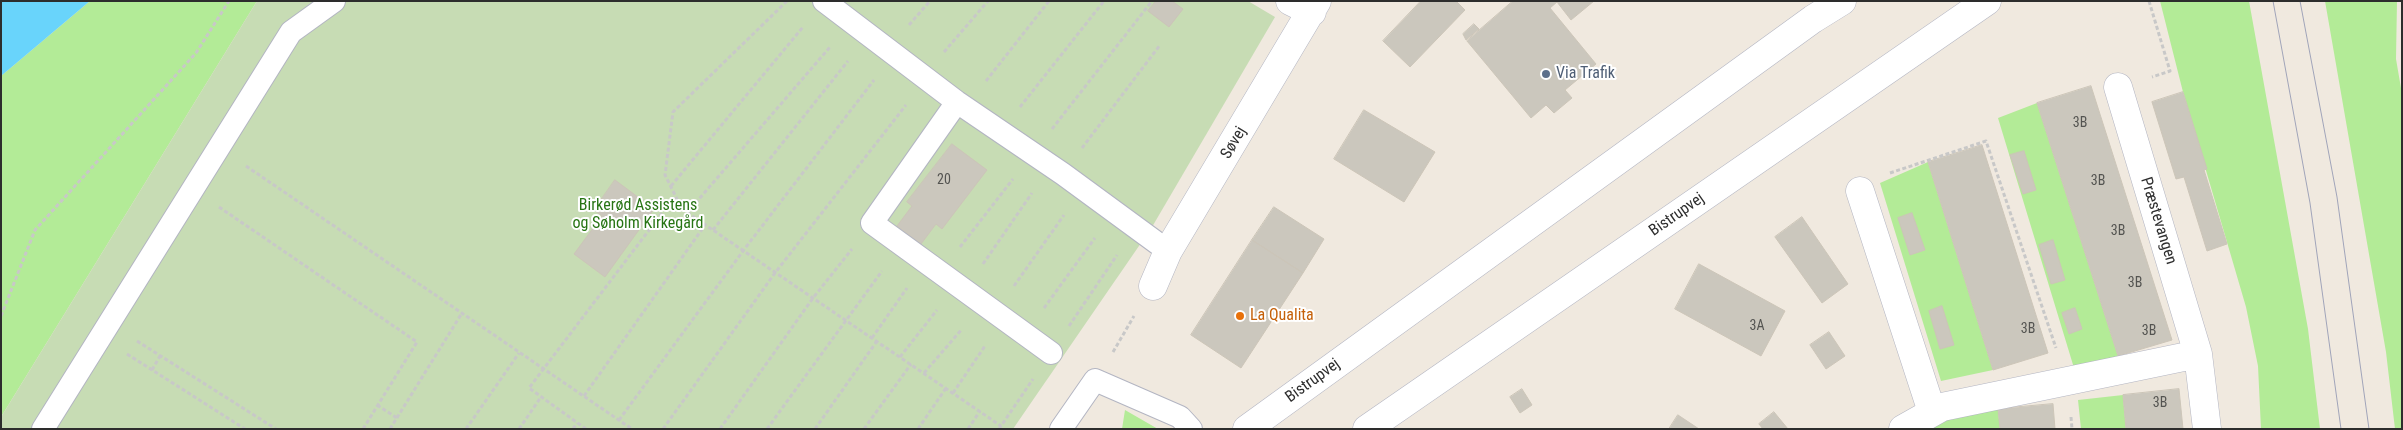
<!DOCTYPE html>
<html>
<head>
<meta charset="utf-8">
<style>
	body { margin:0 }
	#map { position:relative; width:2403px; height:430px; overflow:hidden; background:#f0e9df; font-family:"Roboto Condensed",sans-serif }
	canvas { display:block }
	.frame { position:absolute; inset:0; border:2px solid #2d2d2d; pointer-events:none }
</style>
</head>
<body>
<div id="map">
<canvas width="2403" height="430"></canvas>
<div class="frame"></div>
</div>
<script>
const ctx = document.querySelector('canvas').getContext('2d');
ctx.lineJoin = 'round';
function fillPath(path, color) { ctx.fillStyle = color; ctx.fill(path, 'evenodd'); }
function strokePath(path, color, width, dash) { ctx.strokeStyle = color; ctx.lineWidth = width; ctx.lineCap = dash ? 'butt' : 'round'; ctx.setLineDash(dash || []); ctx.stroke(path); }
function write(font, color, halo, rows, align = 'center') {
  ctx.font = font + ' "Roboto Condensed",sans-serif'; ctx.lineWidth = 4; ctx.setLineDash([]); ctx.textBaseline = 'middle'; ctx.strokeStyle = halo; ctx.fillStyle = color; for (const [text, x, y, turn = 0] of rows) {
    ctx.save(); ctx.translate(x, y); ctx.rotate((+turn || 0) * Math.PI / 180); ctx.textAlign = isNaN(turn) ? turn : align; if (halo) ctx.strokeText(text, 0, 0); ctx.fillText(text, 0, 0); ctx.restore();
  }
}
const green = new Path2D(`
	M90,1H257L1,417V76Z
	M2160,1H2249L2308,329L2320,429H2261L2258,366L2246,307L2183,92Z
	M2325,1H2397L2396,59L2402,94V429H2395L2386,352Z
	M2037,103L2118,356L2074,368L1998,118Z
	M1928,162L1993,370L1941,381L1880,183Z
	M2123,395L2126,429H2081L2078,400Z
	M1998,409L2000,429H1928L1931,423Z
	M1125,410L1158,429H1122Z`);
const cemetery = new Path2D(`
	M257,1H1248L1275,17L1152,227L1013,429H1V417Z`);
const water = new Path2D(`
	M1,1H90L1,76Z`);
const building = new Path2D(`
	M1156,1H1172L1183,9L1169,27L1148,11Z
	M1421,1H1456L1465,10L1410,67L1383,41Z
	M1513,1H1594L1571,20L1557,2L1550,8L1596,64L1565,90L1572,98L1554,113L1546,105L1531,118L1467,41Z
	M1474,24L1479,29L1466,40L1463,34Z
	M2091,86L2172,340L2118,356L2037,103Z
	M2183,92L2207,169L2204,170L2227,244L2207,251L2184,177L2176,179L2152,102Z
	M1364,110L1435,152L1404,202L1334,159Z
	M952,144L987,170L942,229L936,224L921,244L897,226L912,206L907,202Z
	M1982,145L2048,353L1993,370L1928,162Z
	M2024,151L2036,190L2023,194L2010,155Z
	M615,180L654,209L605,277L574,254L602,216L594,210Z
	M1274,207L1324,239L1303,273L1252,240Z
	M1912,213L1925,250L1910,255L1898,218Z
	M1802,217L1848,284L1822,303L1775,237Z
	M1252,240L1303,273L1241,368L1191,335Z
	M2053,240L2065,280L2051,284L2039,245Z
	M1699,264L1785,311L1761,356L1675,309Z
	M1942,306L1954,345L1940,349L1929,311Z
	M2075,308L2082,329L2069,334L2062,313Z
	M1829,332L1845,356L1826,369L1810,345Z
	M1522,389L1532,405L1520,413L1510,397Z
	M2179,389L2183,429H2126L2123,395Z
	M2053,404L2055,429H2000L1998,409Z
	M1774,412L1788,429H1763L1759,424Z
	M1678,415L1699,429H1669Z`);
const path = new Path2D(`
	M787,1L673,112L665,175L682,209L1001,426
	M2149,1L2170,71L2152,77
	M909,25L930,1
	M944,52L988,1
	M986,81L1049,1
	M1020,107L1104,1
	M1052,129L1152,1
	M1082,148L1160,45
	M246,166L632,429
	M1890,173L1986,141L2056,348
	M671,186L803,27
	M219,207L417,342L363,429
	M687,213L830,47
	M713,230L848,61
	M960,247L1013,179
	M983,264L1032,193
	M1014,286L1064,215
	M1044,308L1095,238
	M1,316L35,230L196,53L229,1
	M1069,326L1117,255
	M872,338L907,288
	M137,341L276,429
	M1113,352L1134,316
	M127,354L245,429
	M900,357L937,310
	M152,370L160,356
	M924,373L962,329
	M953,393L985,346
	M584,396L705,225
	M377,405L397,418
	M2071,417L2072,429
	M619,420L743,251L874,80
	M390,429L462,313
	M466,429L519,353
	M519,429L541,397
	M573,429L577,423
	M586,429L529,388L675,196
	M663,429L775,273L906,105
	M720,429L813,298L852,249
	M767,429L882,271
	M815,429L877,341
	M864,429L911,364
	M918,429L946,388
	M968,429L980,411
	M999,429L1033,379`);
const lane = new Path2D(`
	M824,1L957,102L1063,174L1168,251
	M957,102L872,223L1051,353
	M43,429L291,32L334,1
	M1061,429L1095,380L1180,417L1191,429`);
const street = new Path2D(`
	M1290,1L1312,12
	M2118,87L2198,354L2207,429
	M1860,191L1932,412
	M1153,286L1168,251L1317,1
	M1903,429L1942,407L2198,354`);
const secondary = new Path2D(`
	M1247,429L1813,19L1842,1
	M1367,429L1987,1`);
const tram = new Path2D(`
	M2273,1L2310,203L2341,429
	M2300,1L2337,197L2369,429`);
const markers = [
	[1546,74,5,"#5c6f8a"],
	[1240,316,5,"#e8710a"]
];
const numberNames = [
	["3B",2080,123],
	["20",944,180],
	["3B",2098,181],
	["3B",2118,231],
	["3B",2135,283],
	["3A",1757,326],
	["3B",2028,329],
	["3B",2149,331],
	["3B",2160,403]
];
const serviceNames = [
	["Via Trafik",1556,74]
];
const streetNames = [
	["Søvej",1234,143,-59],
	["Bistrupvej",1677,215,-35],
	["Præstevangen",2158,221,73],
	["Bistrupvej",1313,381,-36]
];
const parkNames = [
	["Birkerød Assistens",638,206],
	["og Søholm Kirkegård",638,224]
];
const foodNames = [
	["La Qualita",1250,316]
];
fillPath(green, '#b3eb97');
fillPath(cemetery, '#c7dcb4');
fillPath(water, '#69d4fb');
fillPath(building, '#cbc7bd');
strokePath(building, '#ccc5b8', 1);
strokePath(lane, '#b3b5c2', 24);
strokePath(street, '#b3b5c2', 29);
strokePath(secondary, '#b3b5c2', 29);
strokePath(path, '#c8c8c8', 3, [4, 2.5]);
strokePath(lane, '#fff', 22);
strokePath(street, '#fff', 28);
strokePath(secondary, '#fff', 28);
strokePath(tram, '#a0a4b9', 1);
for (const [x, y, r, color] of markers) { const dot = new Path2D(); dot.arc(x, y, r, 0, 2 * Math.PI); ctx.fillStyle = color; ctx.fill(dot); strokePath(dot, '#fff', 2); }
write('14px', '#545451', null, numberNames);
write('16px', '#4e5e75', '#fff', serviceNames, 'left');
write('16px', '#2d2d2d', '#fff', streetNames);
write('16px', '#277413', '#fff', parkNames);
write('16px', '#c56008', '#fff', foodNames, 'left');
</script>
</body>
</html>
